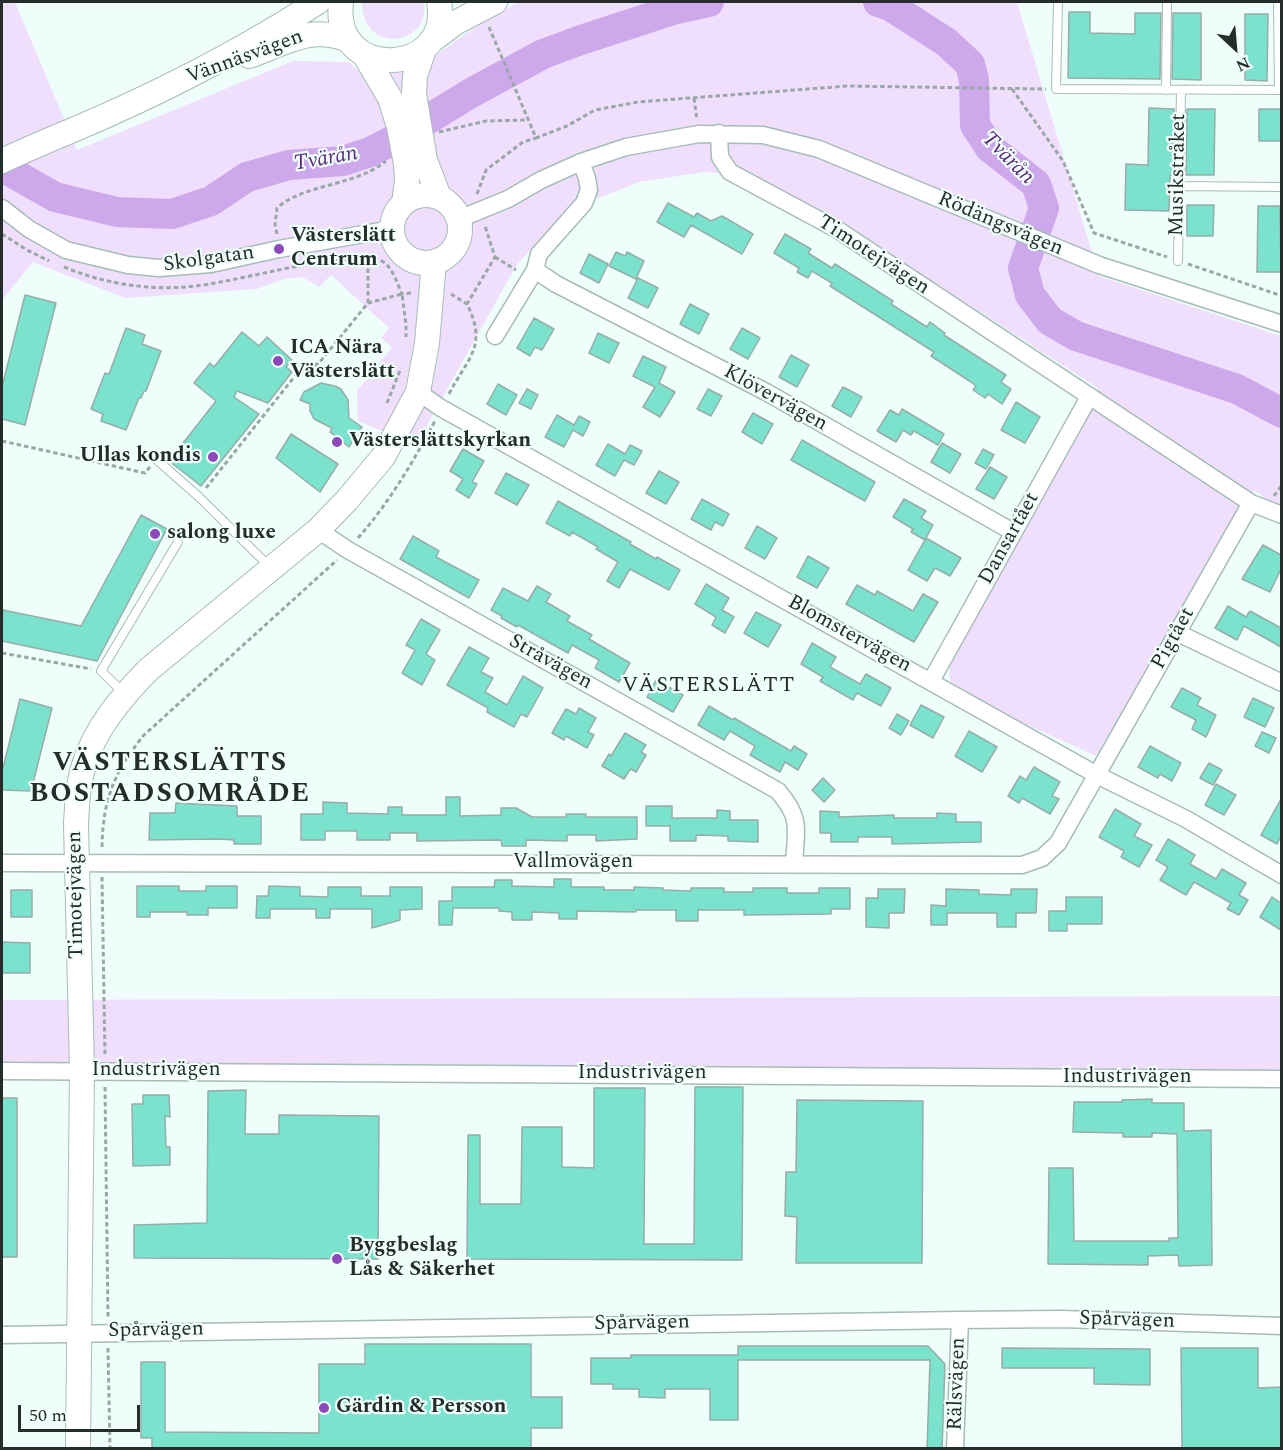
<!DOCTYPE html>
<html>
<head>
<meta charset="utf-8">
<style>
	body { margin:0 }
	#map { position:relative; width:1283px; height:1450px; overflow:hidden; background:#effefa; font-family:Spectral,serif }
	canvas { display:block }
	.frame { position:absolute; inset:0; border:3px solid #242d2b; pointer-events:none }
	.north { position:absolute; left:1205px; top:18px; width:60px; height:60px; -webkit-text-stroke:4px #effefa; paint-order:stroke; rotate:154deg; font-size:16px; font-weight:700; line-height:24px; text-align:center; color:#242d2b }
	.north::after { content:''; display:block; margin:auto; width:21px; height:27px; background:#242d2b; clip-path:polygon(50% 0,100% 100%,50% 72%,0 100%) }
	.scale { position:absolute; left:18px; top:1405px; width:122px; height:27px; box-sizing:border-box; border:3px solid #242d2b; border-top:0; padding-left:8px; font-size:18px; line-height:21px; white-space:nowrap; color:#242d2b; -webkit-text-stroke:4px #effefa; paint-order:stroke }
</style>
</head>
<body>
<div id="map">
<canvas width="1283" height="1450"></canvas>
<div class="frame"></div>
<div class="north">N</div>
<div class="scale">50 m</div>
</div>
<script>
const ctx = document.querySelector('canvas').getContext('2d');
ctx.lineJoin = 'round';
function fillPath(path, color) { ctx.fillStyle = color; ctx.fill(path, 'evenodd'); }
function strokePath(path, color, width, dash) { ctx.strokeStyle = color; ctx.lineWidth = width; ctx.lineCap = dash ? 'butt' : 'round'; ctx.setLineDash(dash || []); ctx.stroke(path); }
function write(font, color, halo, rows, align = 'center') {
  ctx.font = font + ' Spectral,serif'; ctx.lineWidth = 4.5; ctx.setLineDash([]); ctx.textBaseline = 'middle'; ctx.strokeStyle = halo; ctx.fillStyle = color; for (const [text, x, y, turn = 0] of rows) {
    ctx.save(); ctx.translate(x, y); ctx.rotate((+turn || 0) * Math.PI / 180); ctx.textAlign = isNaN(turn) ? turn : align; if (halo) ctx.strokeText(text, 0, 0); ctx.fillText(text, 0, 0); ctx.restore();
  }
}
const green = new Path2D(`
	M2,2H15L77,150L293,61L349,62L371,81L430,59L474,28L518,2H1017L1099,276L1281,336V505L1266,499L1254,490L1096,756L957,693L950,680L949,659L1098,388L833,217L749,176L704,172L639,182L564,212L516,266L416,445L358,421L357,391L392,347L381,338L389,328L331,275L319,287L302,277L284,279L257,289L125,298L33,262L2,300Z
	M362,2H424C431,47 362,55 362,2Z
	M1281,996V1079L2,1071V1000Z`);
const river = new Path2D(`
	M878,2L890,6L946,42L970,64L974,80L975,125L990,148L1036,184L1044,208L1023,268L1030,295L1050,321L1076,336L1237,389L1282,413
	M2,167L55,197L117,212L172,214L211,201L247,177L289,165L343,161L370,152L401,136L471,93L543,54L581,40L676,9L709,2`);
const building = new Path2D(`
	M1069,12H1090V33L1135,34V13H1161L1160,79L1068,78Z
	M1173,13H1201V80L1172,79Z
	M1245,14H1268L1267,81L1245,80Z
	M1149,108L1174,109L1173,175H1170L1169,211L1125,210L1126,164L1148,165Z
	M1187,109H1215L1214,175H1186Z
	M1259,109H1281V141H1259Z
	M668,203L694,217L697,213L711,221L722,216L753,234L742,254L691,225L684,237L657,222Z
	M1187,205H1214L1213,236H1187Z
	M1258,206H1280L1281,272H1257Z
	M785,234L811,249L808,253L832,268L835,264L893,301L891,304L927,327L930,322L945,333L944,335L1006,375L1001,382L1011,389L1002,404L988,394L985,398L973,390L976,386L971,382L931,356L934,352L830,286L832,283L812,271L808,278L797,272L799,268L774,253Z
	M616,252L625,256L627,252L644,261L636,279L609,266Z
	M589,254L608,264L599,283L580,273Z
	M638,278L658,288L648,308L628,298Z
	M25,295L56,303L25,425L2,419V387Z
	M690,304L709,314L699,334L680,324Z
	M534,318L554,329L542,350L535,347L530,356L517,348Z
	M126,328L145,335L142,344L161,351L146,391H144L141,398H139L126,430L101,421L103,414L91,409L105,373L109,374Z
	M742,328L760,338L748,359L730,349Z
	M242,332L259,346L267,337L292,360L286,367L292,372L268,403L237,391L234,397L259,414L201,486L169,461L216,401L194,383L210,363L214,367Z
	M598,333L619,343L609,363L589,353Z
	M791,355L809,365L797,387L779,377Z
	M643,356L666,367L659,383L675,392L660,417L643,407L655,387L633,376Z
	M321,383L335,386L341,389L348,400L349,418L362,427L349,447L330,432L332,428L314,419L310,411V404L300,400L304,392Z
	M498,384L517,395L506,415L487,404Z
	M843,387L862,397L851,417L832,406Z
	M527,389L538,395L531,409L519,403Z
	M708,389L722,396L711,416L697,409Z
	M1016,402L1040,417L1025,443L1001,430Z
	M902,409L944,434L938,445L914,431L911,435L903,430L896,442L877,431L890,410L899,415Z
	M753,413L773,424L762,444L742,432Z
	M557,415L574,425L579,416L590,422L583,436L573,430L564,447L545,437Z
	M291,434L338,464L320,492L276,458Z
	M802,440L875,482L865,501L791,460Z
	M942,443L961,454L950,473L931,462Z
	M608,444L625,454L630,445L642,451L634,465L624,460L615,476L596,465Z
	M463,449L484,461L472,482L477,484L469,498L456,490L463,479L450,471Z
	M983,449L994,455L986,469L975,463Z
	M990,467L1007,477L994,499L976,489Z
	M659,471L679,482L666,504L646,493Z
	M506,473L529,485L517,505L495,493Z
	M702,499L729,514L723,526L715,522L711,530L691,519Z
	M904,499L926,511L921,518L933,525L925,540L911,532L913,529L893,517Z
	M558,501L631,542L630,544L656,559L657,557L680,570L669,590L630,569L619,588L607,581L618,562L596,549L598,547L572,532L570,536L546,523Z
	M141,515L167,529L97,661L2,641L3,610L81,626Z
	M757,526L777,538L765,559L745,548Z
	M413,536L439,551L436,557L479,580L469,598L400,559Z
	M926,538L961,558L950,576L935,568L927,581L908,570Z
	M1263,545L1281,555V569L1270,592L1242,579Z
	M808,556L829,568L817,588L797,577Z
	M706,584L729,598L722,610L734,617L725,633L712,625L716,617L695,604Z
	M857,585L875,595L877,591L913,611L923,594L938,602L914,642L846,604Z
	M537,586L551,594L546,602L570,616L567,621L592,635L589,639L630,663L619,682L595,668L599,660L572,645L568,653L518,625L517,627L501,618L502,616L491,610L503,588L528,601Z
	M1228,606L1246,617L1250,611L1281,628V647L1244,626L1237,640L1215,628Z
	M756,612L781,625L768,647L744,633Z
	M421,619L440,630L426,654L435,660L422,685L402,673L415,650L406,645Z
	M812,643L836,657L830,667L860,684L866,674L891,688L881,706L857,693L853,700L820,681L823,677L801,664Z
	M469,647L489,658L481,672L493,678L485,692L507,705L523,676L543,688L527,717L521,714L514,727L487,712L488,708L447,685Z
	M656,680L683,695L673,712L647,697Z
	M1182,688L1201,698L1197,705L1216,715L1206,737L1192,729L1196,720L1171,707Z
	M1253,698L1274,708L1265,727L1244,717Z
	M20,699L52,708L31,791L2,790V772Z
	M921,705L944,717L933,738L910,725Z
	M709,706L733,720L734,718L791,751L794,746L807,754L798,770L785,762L780,772L750,755L755,746L730,731L724,740L698,725Z
	M579,708L596,718L588,732L594,735L587,748L566,736L564,740L552,733L566,709L576,714Z
	M897,714L909,721L901,735L889,728Z
	M969,731L997,747L982,772L955,756Z
	M1262,732L1276,738L1269,753L1255,746Z
	M625,733L646,745L641,752L646,755L636,772L631,769L629,771L624,779L602,766L609,754L611,756Z
	M1150,746L1181,763L1172,781L1160,774L1158,778L1138,767Z
	M1209,763L1222,770L1213,785L1200,778Z
	M1034,767L1060,782L1052,796L1059,799L1050,814L1022,798L1019,803L1008,796L1020,776L1026,780Z
	M823,778L835,790L824,802L812,790Z
	M1216,784L1236,795L1224,815L1205,805Z
	M446,797H460V816L501,815V808H516L532,817H566V814H586V817H637V839L596,841V835H567V841L526,840V846H502L501,840L417,841V833H390V840H357V831H325V840H301V814H323V802L347,803V813L388,814V807H402V815H446Z
	M1281,799V836L1277,844L1261,835Z
	M176,803L237,806V816H261V844H234V840L218,839L149,840L150,813H175Z
	M646,806H672V818H717V810L730,811V820H758V842L728,841V836L696,835V841H670V826H646Z
	M1115,809L1141,824L1134,836L1152,845L1139,867L1121,857L1124,851L1099,837Z
	M820,811L839,812V817L894,815V818H937V813L956,814V822H981V842L892,844V837H858V842H831V833H820Z
	M1168,839L1195,855L1190,864L1216,879L1222,869L1246,883L1239,895L1248,900L1239,915L1227,909L1231,903L1194,882L1186,895L1160,880L1168,867L1156,860Z
	M554,879H571V887H604V890H634V887L663,888V890L691,891V888H724V892H753V888H787V893H819V888H850V909H831V914L744,915V910H698V921H676V910H636V912L577,911V919H559V913L532,912V920H512V912L499,911V908H453L452,925H439V901H452V887H494L495,880H512V886L554,887Z
	M137,886H179V891H206V886H237V908H208V915H187V912H150V917H137Z
	M269,886L300,887V896L328,897V887H361V896H390V887H422V909L400,910V920L372,928V909H330V918H316V909H270V918H256L257,896H268Z
	M878,889H905L904,913H889V928L866,927V898H878Z
	M946,889L979,890V894L1011,895V889H1037L1036,913H1016V927H997V913H947V925H931V905L946,906Z
	M11,890H32V917H11Z
	M1066,897H1102V924H1067V931H1049V911H1066Z
	M1272,897L1281,903V930L1260,917Z
	M2,942L30,943V973H2Z
	M695,1087H743L742,1260L467,1259L468,1135H480V1204H521L522,1127H562V1167L594,1168V1088H645L644,1244H694Z
	M246,1090L245,1134H279V1115L379,1116L378,1259L134,1258V1225L207,1223L208,1091Z
	M143,1095H169L170,1117L165,1116L166,1147H170V1165L133,1166L132,1104H143Z
	M2,1098H17V1257H2Z
	M1152,1099V1103H1184V1131L1211,1130L1212,1265L1179,1266L1178,1255L1148,1256V1265L1048,1264L1049,1168H1073L1074,1241H1169V1238H1178L1177,1134L1152,1133V1137H1123V1133L1073,1132L1074,1102H1122V1100Z
	M797,1100L923,1101L922,1263H796L797,1217L785,1216L786,1172H796Z
	M365,1344H531V1397H562V1428H531V1449H152V1438H141V1362H165V1432L319,1433V1364H365Z
	M738,1346H928L945,1364L942,1449H927L930,1360H738V1420H710V1389H665V1398L639,1397V1389H613V1384H591V1358H631V1355H738Z
	M1002,1348L1150,1349V1385L1094,1384V1368H1002Z
	M1181,1348H1258V1388L1281,1387V1449H1182Z`);
const path = new Path2D(`
	M489,27L536,138L567,126L595,110L638,102L847,86L1046,89
	M1012,89L1063,161L1094,233L1167,257
	M694,98L697,120
	M439,132L486,121L528,120
	M477,194L486,170L523,142L536,138
	M2,234L27,250L49,261
	M277,234L275,225L277,208C305,183 354,187 386,161
	M495,257L516,270
	M1188,264L1282,296
	M64,267C107,285 157,292 203,285C254,277 302,262 353,259C361,259 373,256 380,260C392,265 397,283 402,294L412,293
	M451,294L467,304
	M368,303V258
	M449,394C468,357 488,347 467,304L495,257L485,226
	M387,403L401,368
	M2,441L145,473L150,467
	M206,488L295,376L319,363L368,303L402,294L406,325V337
	M1274,496L1282,485
	M358,538C389,503 413,462 435,421
	M2,653L91,669
	M102,847C103,799 114,773 143,736L337,560
	M102,877L105,1057
	M105,1087L108,1318
	M108,1348L110,1448`);
const lane = new Path2D(`
	M1058,2L1056,89L1282,90
	M1278,2L1279,90
	M1166,90L1167,2
	M1179,186L1282,187
	M1178,261L1181,90
	M157,460L199,497L270,567
	M124,693L101,671L178,542`);
const street = new Path2D(`
	M719,133L720,157L730,172L838,230L1251,503L1282,515
	M2,208L29,229L66,250L128,265L159,268L211,264L279,249L392,229
	M459,219L508,199L541,180L581,162L626,147L699,134L763,135L819,149L1099,265L1282,324
	M535,270L556,284L766,392L1013,532
	M495,336L535,270L539,254L584,203L589,190L587,178L581,162
	M418,392L441,408L1097,775L1186,819L1282,875
	M318,530L348,550L778,791C802,819 796,829 794,864
	M1178,633L1282,683
	M931,681L1089,397
	M2,863L1022,865L1042,858L1058,843L1251,503
	M2,1071L1282,1079
	M2,1335L960,1320L1061,1319L1282,1326
	M955,1448L960,1320`);
const secondary = new Path2D(`
	M341,2C331,83 453,76 439,2
	M431,41L455,23L495,2
	M364,54L390,98
	M249,56C286,43 309,25 349,40
	M414,94L415,76L424,49
	M425,160L439,197
	M2,161C25,150 49,140 73,130C156,95 243,50 318,2
	M392 229a34 34 0 1 1 68 0a34 34 0 1 1-68 0Z
	M404,203L407,181L406,164
	M78,1448L82,1070L76,824C77,804 78,784 84,765C95,728 122,697 148,670L318,530L347,500L383,457L418,392L427,343L434,262`);
const secondaryBridge = new Path2D(`
	M414,94L425,160
	M390,98L399,127L406,164`);
const markers = [
	[279,249,6,"#8d48bc"],
	[278,361,6,"#8d48bc"],
	[337,442,6,"#8d48bc"],
	[213,457,6,"#8d48bc"],
	[155,534,6,"#8d48bc"],
	[337,1259,6,"#8d48bc"],
	[324,1408,6,"#8d48bc"]
];
const streetNames = [
	["Vännäsvägen",245,58,-20],
	["Musikstråket",1179,175,-89],
	["Rödängsvägen",1000,225,23],
	["Timotejvägen",873,256,33],
	["Skolgatan",209,260,-8],
	["Klövervägen",775,399,29],
	["Dansartået",1010,539,-61],
	["Blomstervägen",849,635,29],
	["Pigtået",1174,639,-61],
	["Stråvägen",550,663,29],
	["Vallmovägen",573,863],
	["Timotejvägen",77,895,-91],
	["Industrivägen",156,1071],
	["Industrivägen",642,1074],
	["Industrivägen",1127,1078],
	["Spårvägen",1127,1321,2],
	["Spårvägen",642,1324,-1],
	["Spårvägen",156,1331,-1],
	["Rälsvägen",958,1384,-88]
];
const poiNames = [
	["Västerslätt",291,237],
	["Centrum",291,261],
	["ICA Nära",290,349],
	["Västerslätt",290,373],
	["Västerslättskyrkan",349,442],
	["Ullas kondis",201,457,"right"],
	["salong luxe",167,534],
	["Byggbeslag",349,1247],
	["Lås & Säkerhet",349,1271],
	["Gärdin & Persson",336,1408]
];
const waterNames = [
	["Tvärån",1007,159,45],
	["Tvärån",326,160,-10]
];
const neighbourhoodNames = [
	["VÄSTERSLÄTT",709,687]
];
const districtNames = [
	["VÄSTERSLÄTTS",170,765],
	["BOSTADSOMRÅDE",170,796]
];
fillPath(green, '#efdffd');
strokePath(river, '#cda8eb', 30);
fillPath(building, '#7ae2cd');
strokePath(building, '#96ada8', 1.5);
strokePath(lane, '#a5bcb7', 10);
strokePath(street, '#a5bcb7', 19);
strokePath(secondary, '#a5bcb7', 26);
strokePath(path, '#9aa7a4', 3, [4.5, 3]);
strokePath(lane, '#fff', 8);
strokePath(street, '#fff', 16);
strokePath(secondary, '#fff', 24);
strokePath(secondaryBridge, '#a5bcb7', 26, []);
strokePath(secondaryBridge, '#fff', 24);
for (const [x, y, r, color] of markers) { const dot = new Path2D(); dot.arc(x, y, r, 0, 2 * Math.PI); ctx.fillStyle = color; ctx.fill(dot); strokePath(dot, '#effefa', 2); }
write('21px', '#242d2b', '#effefa', streetNames);
write('bold 21px', '#242d2b', '#effefa', poiNames, 'left');
write('italic 22px', '#5b2c7a', '#effefa', waterNames);
ctx.letterSpacing = '1.5px';
write('22px', '#242d2b', '#effefa', neighbourhoodNames);
ctx.letterSpacing = '0px';
ctx.letterSpacing = '1.5px';
write('bold 27px', '#242d2b', '#effefa', districtNames);
ctx.letterSpacing = '0px';
</script>
</body>
</html>
